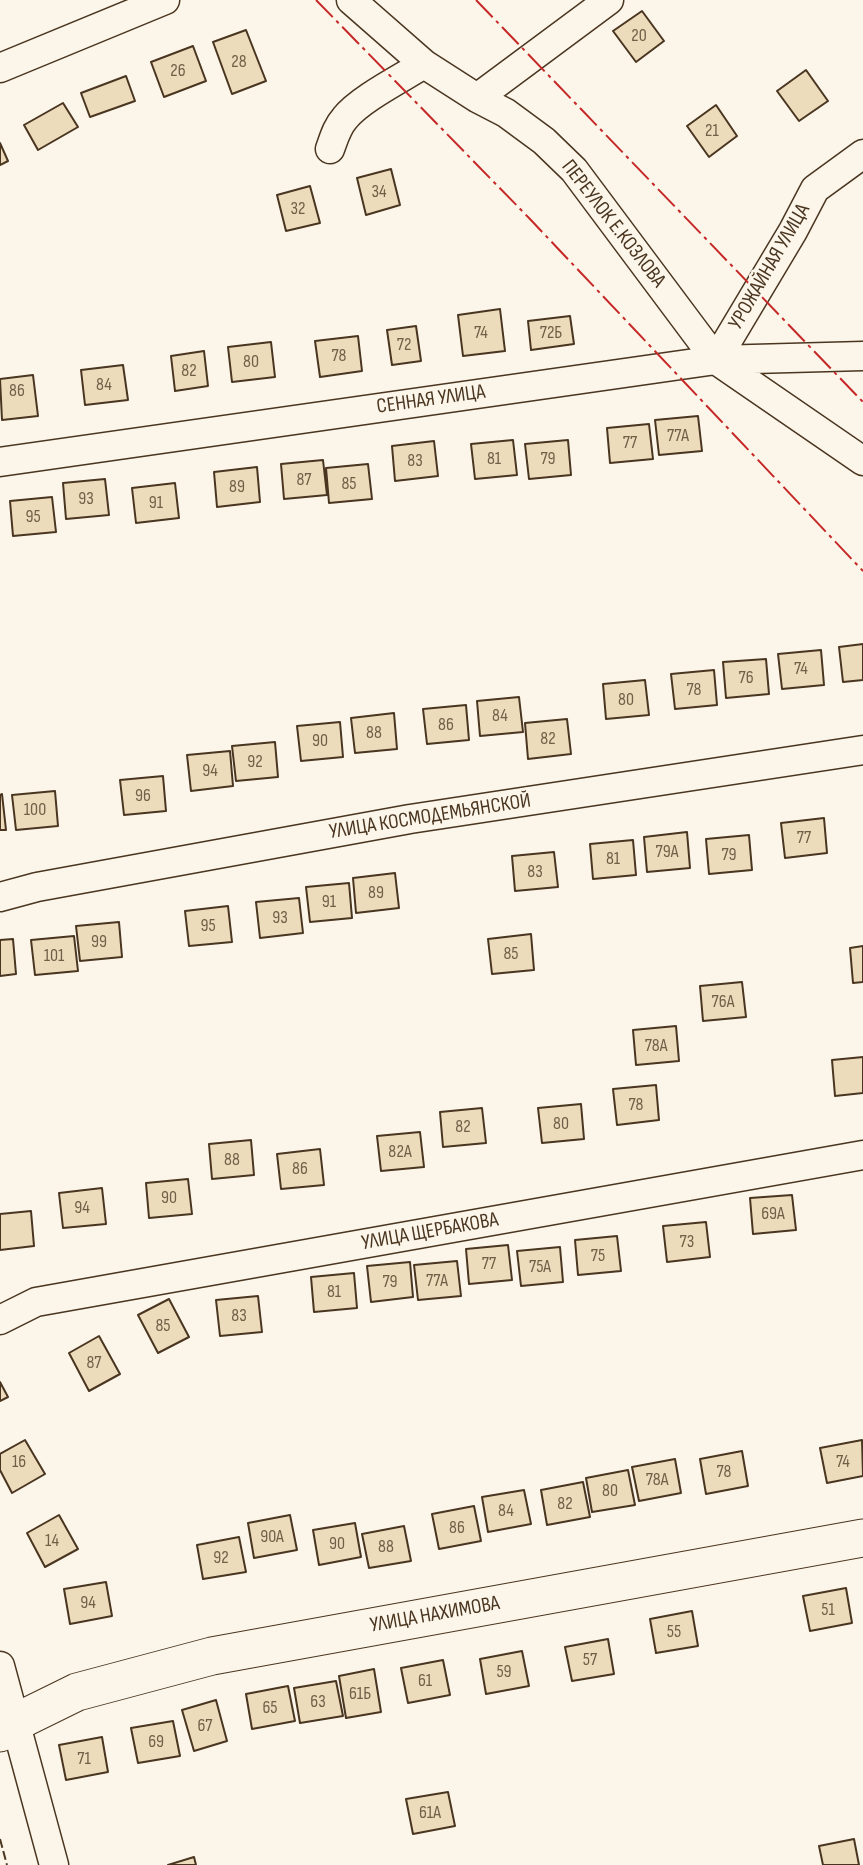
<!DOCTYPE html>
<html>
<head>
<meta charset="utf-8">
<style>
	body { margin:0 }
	canvas { display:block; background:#fbf6e9 }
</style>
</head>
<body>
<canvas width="863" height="1865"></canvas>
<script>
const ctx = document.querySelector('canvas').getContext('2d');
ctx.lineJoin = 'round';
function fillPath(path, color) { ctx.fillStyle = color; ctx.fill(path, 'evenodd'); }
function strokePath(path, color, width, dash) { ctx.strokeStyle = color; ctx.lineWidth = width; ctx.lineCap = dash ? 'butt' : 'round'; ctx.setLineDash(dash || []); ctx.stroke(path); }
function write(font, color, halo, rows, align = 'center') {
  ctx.font = font + ' "Sofia Sans Condensed",sans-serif'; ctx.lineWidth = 5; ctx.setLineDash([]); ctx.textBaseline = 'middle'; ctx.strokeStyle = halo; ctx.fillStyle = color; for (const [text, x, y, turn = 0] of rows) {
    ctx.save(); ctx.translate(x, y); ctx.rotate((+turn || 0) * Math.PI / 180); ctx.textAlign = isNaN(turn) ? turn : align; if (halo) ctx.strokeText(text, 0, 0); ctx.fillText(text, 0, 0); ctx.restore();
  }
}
const building = new Path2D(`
	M642,11L664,41L636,62L613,31Z
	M246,30L266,81L232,94L213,42Z
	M193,46L206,81L164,97L151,62Z
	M806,70L828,101L799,121L777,91Z
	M126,76L135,101L90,117L81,93Z
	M63,103L78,127L38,150L24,125Z
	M716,105L737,136L709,157L687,126Z
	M0,143L8,161L0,165Z
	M391,169L400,205L366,215L357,178Z
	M310,186L320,223L286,231L277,195Z
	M500,309L505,351L463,356L458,315Z
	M570,316L574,344L531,350L528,321Z
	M416,326L421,361L392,365L387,330Z
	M358,336L362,371L320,377L315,341Z
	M271,342L275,377L232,382L228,347Z
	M204,351L208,386L175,391L171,356Z
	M123,365L128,400L85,405L81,370Z
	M33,375L38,416L2,420L0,379Z
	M698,416L702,451L659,455L655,420Z
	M649,424L653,459L610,463L607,428Z
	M513,440L517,475L475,479L471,444Z
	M568,440L571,475L529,479L525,444Z
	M434,441L438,476L395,481L392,446Z
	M323,460L327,495L284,499L281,464Z
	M368,464L372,499L329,503L326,468Z
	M257,467L260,502L217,507L214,472Z
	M105,479L109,515L66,519L63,483Z
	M175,483L179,518L136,523L132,488Z
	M52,497L56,532L13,536L10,501Z
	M863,644V680L843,682L839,647Z
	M821,650L824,685L782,689L778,654Z
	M766,659L769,694L726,698L723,662Z
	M714,670L717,705L675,709L671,674Z
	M645,680L649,715L606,719L603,684Z
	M519,697L523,732L480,736L477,701Z
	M466,705L469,740L427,744L423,709Z
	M394,713L397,749L355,753L351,718Z
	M567,719L571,754L528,759L525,723Z
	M340,722L343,757L301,761L297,726Z
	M275,742L278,777L236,781L232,746Z
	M230,751L233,786L191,791L187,755Z
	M163,776L166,811L124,815L120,780Z
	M55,791L58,826L16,830L12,795Z
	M2,794L6,830H0V795Z
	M824,818L827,853L785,858L781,823Z
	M687,832L690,868L647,872L644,837Z
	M749,835L752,870L709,874L706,839Z
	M633,840L636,875L593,879L590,844Z
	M554,852L558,887L515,891L512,856Z
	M395,873L399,908L356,913L353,878Z
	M349,883L352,918L310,922L306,887Z
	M299,898L303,933L260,938L256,902Z
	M228,906L232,942L189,946L185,911Z
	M119,922L122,957L80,961L76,926Z
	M531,934L534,970L492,974L488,939Z
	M74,936L78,971L35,975L31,940Z
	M13,939L16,974L0,976V940Z
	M863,946V982L853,983L850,948Z
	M742,982L746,1017L703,1021L700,986Z
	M676,1026L679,1061L636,1065L633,1030Z
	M863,1057V1093L835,1096L832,1060Z
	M656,1085L659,1120L617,1125L613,1089Z
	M581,1104L584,1139L542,1143L538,1108Z
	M482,1108L486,1143L443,1147L440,1112Z
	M420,1132L424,1167L381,1171L377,1136Z
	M251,1140L254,1175L212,1179L209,1144Z
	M320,1149L324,1185L281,1189L277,1154Z
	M188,1179L192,1214L149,1218L146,1183Z
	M102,1188L106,1224L63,1228L59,1193Z
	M792,1195L796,1230L753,1234L750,1198Z
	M31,1211L34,1246L0,1250V1214Z
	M706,1222L710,1257L667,1262L663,1226Z
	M617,1236L621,1271L578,1275L575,1240Z
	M508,1245L512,1280L469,1284L466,1249Z
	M560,1247L563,1282L521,1286L517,1251Z
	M457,1261L461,1296L418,1300L414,1265Z
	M410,1262L413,1297L371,1302L367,1266Z
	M354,1273L357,1308L314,1312L311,1277Z
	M258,1296L262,1332L220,1336L216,1300Z
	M169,1299L189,1337L158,1353L138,1315Z
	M99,1336L120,1374L89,1391L69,1353Z
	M0,1382L8,1397L0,1401Z
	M25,1440L45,1474L12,1493L0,1470V1454Z
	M862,1440L863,1476L827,1483L820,1448Z
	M742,1451L748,1486L706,1494L700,1459Z
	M675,1459L681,1493L639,1501L632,1467Z
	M628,1470L635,1505L592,1512L586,1478Z
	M583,1482L590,1517L547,1525L541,1490Z
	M524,1490L531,1524L488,1532L482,1497Z
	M474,1506L481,1541L439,1549L432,1514Z
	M59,1515L78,1549L45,1567L27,1533Z
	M290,1515L297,1550L254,1558L248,1523Z
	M355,1523L361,1557L319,1565L313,1530Z
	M404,1526L411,1561L369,1568L362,1534Z
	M239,1537L246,1572L203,1579L197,1545Z
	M106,1582L112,1616L70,1624L64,1589Z
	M846,1588L852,1623L810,1631L803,1596Z
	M692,1611L698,1646L656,1653L650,1619Z
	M608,1639L614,1674L572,1681L565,1647Z
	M522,1651L529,1686L486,1694L480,1659Z
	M443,1660L450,1695L408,1703L401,1668Z
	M374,1669L381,1712L346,1718L339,1676Z
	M336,1681L343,1716L300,1723L294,1688Z
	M288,1686L295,1721L252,1729L246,1694Z
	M216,1700L227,1741L194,1751L182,1710Z
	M173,1721L180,1756L138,1763L131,1728Z
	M102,1737L108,1772L66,1780L59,1745Z
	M448,1792L455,1826L413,1834L406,1799Z
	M854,1839L859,1865H823L819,1846Z
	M194,1857L196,1865H168Z`);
const minor = new Path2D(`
	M351,0L424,64L477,98L506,113L544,141L574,170L716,360L863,461
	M0,68L165,0
	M477,98L609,0
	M330,149C334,138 337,127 345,118C360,99 402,78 424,64
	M716,360L793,231L815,189L863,154
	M0,462L716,360L863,356
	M0,897L37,887L410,819L863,750
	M0,1320L36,1302L863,1155
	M0,1666L54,1865`);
const major = new Path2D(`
	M0,1733L16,1722L77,1692L212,1656L863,1538`);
const fence = new Path2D(`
	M0,1839L7,1865`);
const power = new Path2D(`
	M316,0L529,218L863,571
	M476,0L863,402`);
const numberNames = [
	["20",639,36],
	["28",239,62],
	["26",178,71],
	["21",712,131],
	["34",379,192],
	["32",298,209],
	["74",481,333],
	["72Б",551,333],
	["72",404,345],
	["78",339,356],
	["80",251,362],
	["82",189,371],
	["84",104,385],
	["86",17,391],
	["77А",678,436],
	["77",630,443],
	["81",494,459],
	["79",548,459],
	["83",415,461],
	["87",304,480],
	["85",349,484],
	["89",237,487],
	["93",86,499],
	["91",156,503],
	["95",33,517],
	["74",801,669],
	["76",746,678],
	["78",694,690],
	["80",626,700],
	["84",500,716],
	["86",446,725],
	["88",374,733],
	["82",548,739],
	["90",320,741],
	["92",255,762],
	["94",210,771],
	["96",143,796],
	["100",35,810],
	["77",804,838],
	["79А",667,852],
	["79",729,855],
	["81",613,859],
	["83",535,872],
	["89",376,893],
	["91",329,902],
	["93",280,918],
	["95",208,926],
	["99",99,942],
	["85",511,954],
	["101",54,956],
	["76А",723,1002],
	["78А",656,1046],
	["78",636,1105],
	["80",561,1124],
	["82",463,1127],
	["82А",400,1152],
	["88",232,1160],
	["86",300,1169],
	["90",169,1198],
	["94",82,1208],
	["69А",773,1214],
	["73",687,1242],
	["75",598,1256],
	["77",489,1264],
	["75А",540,1267],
	["77А",437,1281],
	["79",390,1282],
	["81",334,1292],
	["83",239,1316],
	["85",163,1326],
	["87",94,1363],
	["16",19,1462],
	["74",843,1462],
	["78",724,1472],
	["78А",657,1480],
	["80",610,1491],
	["82",565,1504],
	["84",506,1511],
	["86",457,1528],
	["90А",272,1537],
	["14",52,1541],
	["90",337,1544],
	["88",386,1547],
	["92",221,1558],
	["94",88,1603],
	["51",828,1610],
	["55",674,1632],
	["57",590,1660],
	["59",504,1672],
	["61",425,1681],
	["61Б",360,1694],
	["63",318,1702],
	["65",270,1708],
	["67",205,1726],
	["69",156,1742],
	["71",84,1759],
	["61А",430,1813]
];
const streetNames = [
	["ПЕРЕУЛОК Е.КОЗЛОВА",613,224,52],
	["УРОЖАЙНАЯ УЛИЦА",770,267,-60],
	["СЕННАЯ УЛИЦА",431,400,-8],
	["УЛИЦА КОСМОДЕМЬЯНСКОЙ",430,817,-9],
	["УЛИЦА ЩЕРБАКОВА",430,1232,-10],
	["УЛИЦА НАХИМОВА",435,1615,-10]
];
fillPath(building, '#ecdcbc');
strokePath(building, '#4a3520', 2);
strokePath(minor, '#4a3520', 31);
strokePath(major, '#4a3520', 39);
strokePath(minor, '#fbf6e9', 28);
strokePath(major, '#fbf6e9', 37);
strokePath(fence, '#4a3520', 2, [9, 3.5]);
strokePath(power, '#c62828', 2, [24, 5, 3.5, 5]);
write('18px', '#725f47', null, numberNames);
write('21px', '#4a3520', '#fbf6e9', streetNames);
</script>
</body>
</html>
